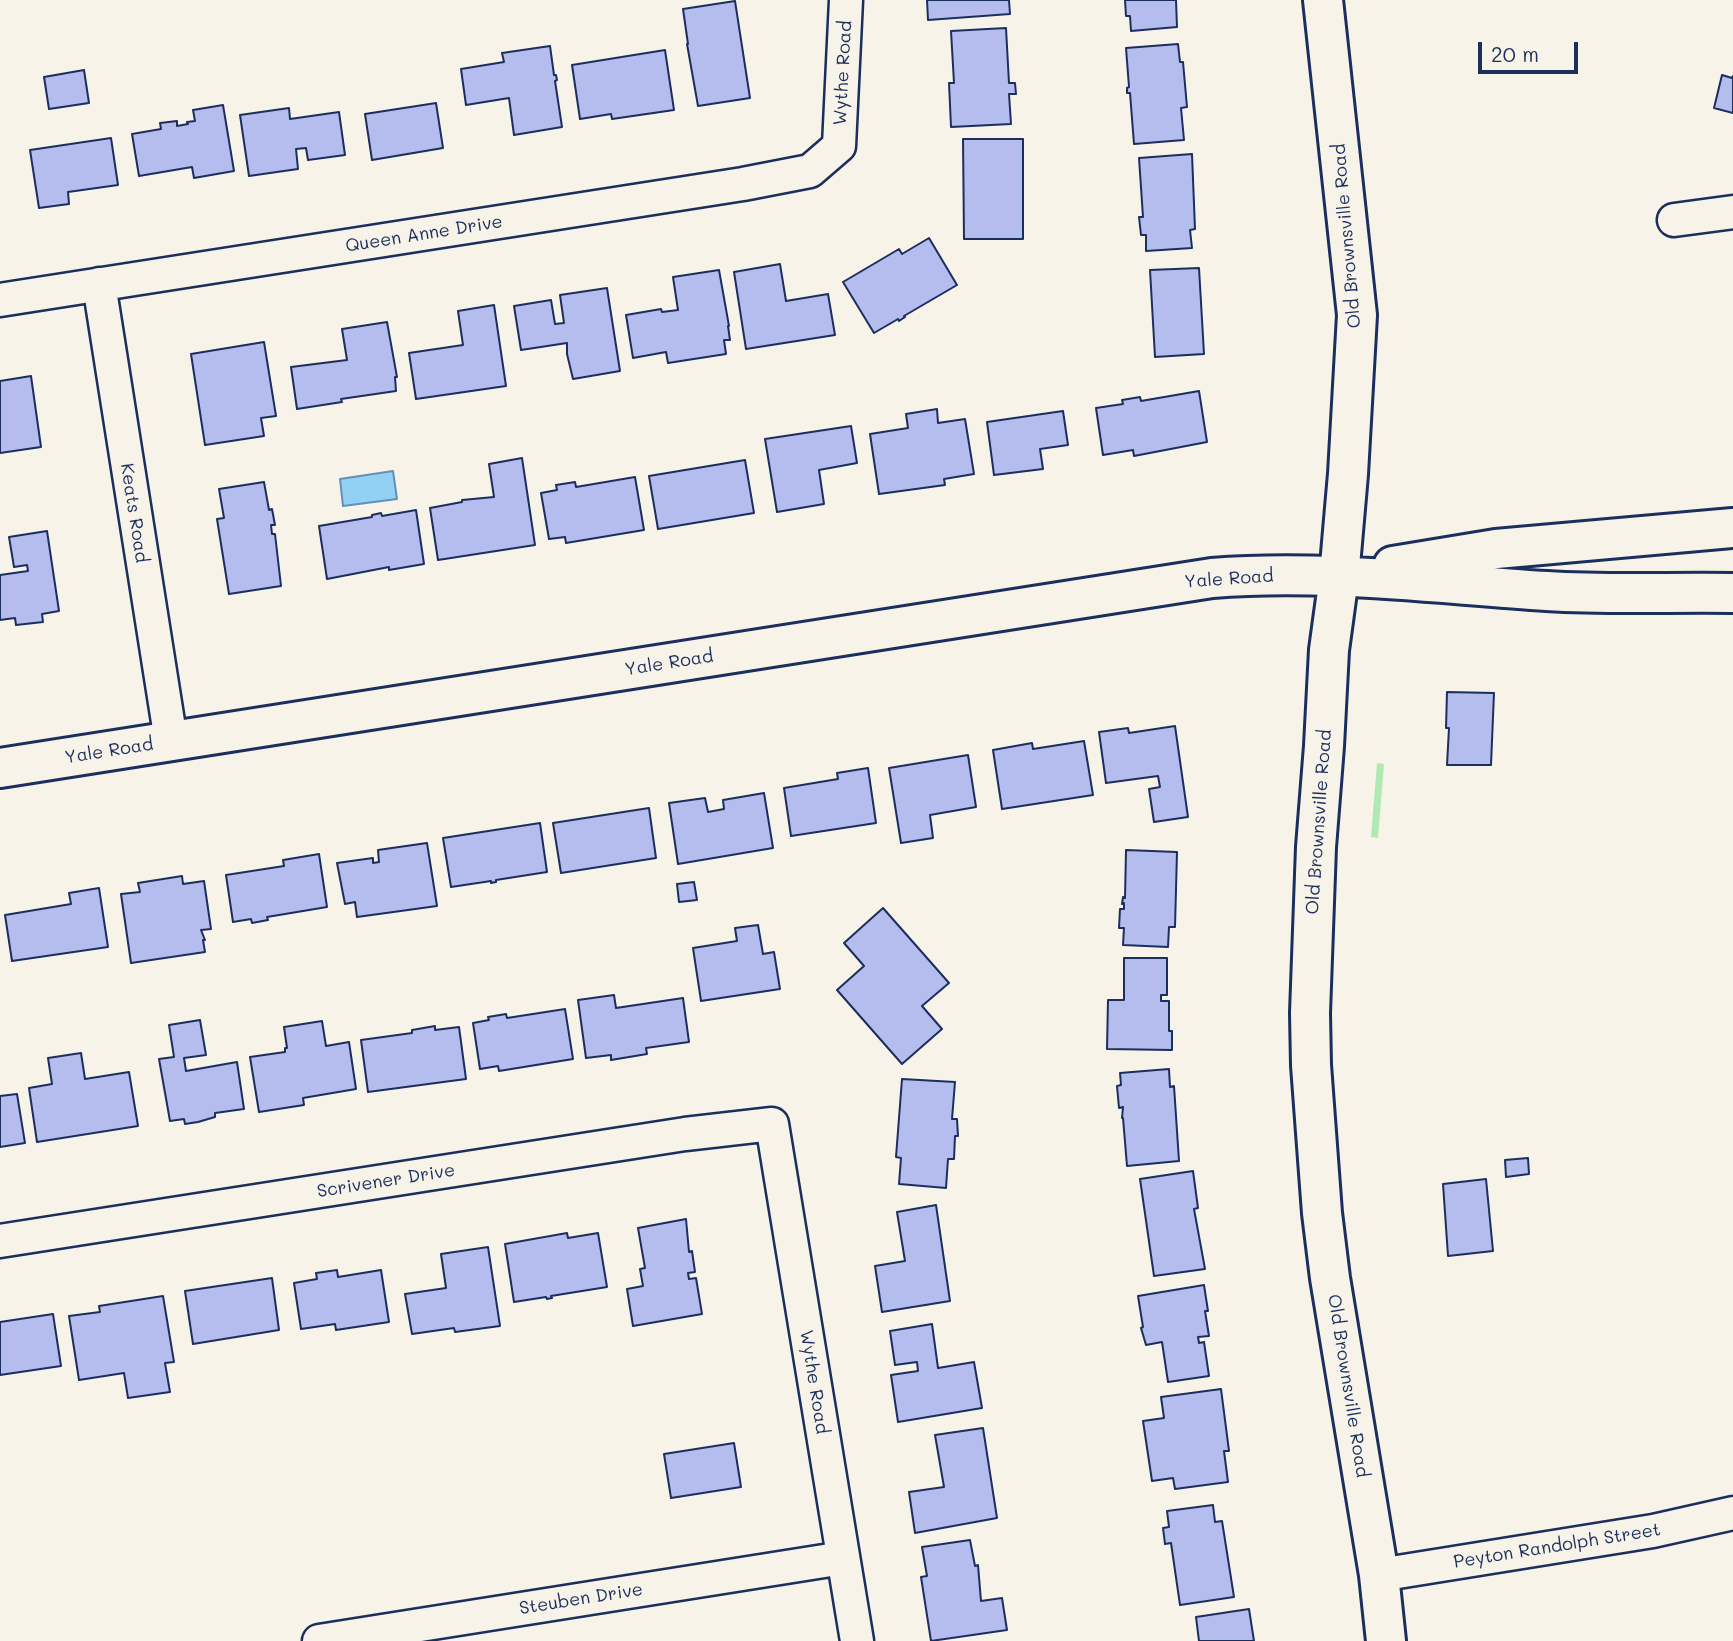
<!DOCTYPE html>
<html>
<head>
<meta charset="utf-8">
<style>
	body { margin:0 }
	#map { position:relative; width:1733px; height:1641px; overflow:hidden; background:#f7f3e8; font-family:Mali,sans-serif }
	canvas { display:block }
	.scale { position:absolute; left:1478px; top:42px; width:100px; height:32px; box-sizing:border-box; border:4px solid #1b2f5e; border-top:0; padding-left:9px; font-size:21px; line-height:24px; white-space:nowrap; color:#1b2f5e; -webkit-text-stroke:5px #f7f3e8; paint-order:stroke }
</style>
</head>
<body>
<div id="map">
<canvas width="1733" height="1641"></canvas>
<div class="scale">20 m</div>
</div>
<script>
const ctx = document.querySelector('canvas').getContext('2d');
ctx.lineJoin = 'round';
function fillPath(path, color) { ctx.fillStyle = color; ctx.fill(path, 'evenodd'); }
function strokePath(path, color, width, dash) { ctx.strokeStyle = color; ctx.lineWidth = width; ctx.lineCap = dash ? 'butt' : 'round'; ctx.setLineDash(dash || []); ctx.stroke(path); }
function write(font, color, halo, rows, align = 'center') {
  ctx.font = font + ' Mali,sans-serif'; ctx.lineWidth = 7; ctx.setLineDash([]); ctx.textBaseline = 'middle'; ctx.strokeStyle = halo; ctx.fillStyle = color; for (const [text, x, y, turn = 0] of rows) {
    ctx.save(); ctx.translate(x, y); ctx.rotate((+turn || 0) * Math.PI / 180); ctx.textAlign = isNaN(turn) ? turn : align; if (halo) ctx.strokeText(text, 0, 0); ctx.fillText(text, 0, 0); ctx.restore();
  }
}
const green = new Path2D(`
	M1377,763L1384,764L1378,838L1371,837Z`);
const water = new Path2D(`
	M393,471L397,499L343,506L340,479Z`);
const building = new Path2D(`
	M927,0H1009L1010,14L928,20Z
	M1125,0H1176L1177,27L1131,31L1130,16H1126Z
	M735,1L750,98L698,106L687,44H688L683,9Z
	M1006,28L1009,83H1015L1016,94H1009L1011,124L951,127L949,83H954L951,31Z
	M1178,44L1180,62H1183L1187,107L1181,108L1184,140L1134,144L1130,93H1127V88L1129,87L1126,48Z
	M550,46L554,75H556L557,80L555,81L562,127L514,135L509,98L466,105L461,69L504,62L502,53Z
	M665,50L674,110L612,119L611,114L580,119L572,65Z
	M84,70L89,103L49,109L44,77Z
	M1722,75L1732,78L1733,76V113L1714,108Z
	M436,103L443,148L372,160L365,114Z
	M223,105L234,171L194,178L192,167L139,176L132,134L161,129L160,123L177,121V126L188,124L187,122L195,121L193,110Z
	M289,108L290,119L339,112L345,155L308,160L306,148L296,149L298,169L249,176L240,115Z
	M111,138L118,185L68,192L69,204L39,208L30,150Z
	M963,139H1023V239H964Z
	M1192,154L1195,229L1190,230L1192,248L1146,251V235H1141L1139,217H1143L1139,158Z
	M929,238L957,285L904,316L905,317L899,321L898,319L874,333L843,282L899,249L902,254Z
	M780,264L786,301L828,294L835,335L746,349L734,272Z
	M1199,268L1204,354L1155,357L1150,270Z
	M719,270L729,326H728L730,340H724L726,354L668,363L666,352L633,358L626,315L661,309L662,312L678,310L673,277Z
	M607,288L620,371L573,379L567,354V343L521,350L514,306L551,300L555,324L564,323L560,295Z
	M494,305L506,386L416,399L409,353L463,345L458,311Z
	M387,322L397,377H395L396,391L341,399L342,402L297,409L291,367L347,360L342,329Z
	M264,342L276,416L261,418L264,436L205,445L191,354Z
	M31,376L41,447L0,453V381Z
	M1199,391L1207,442L1134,456L1133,450L1103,455L1096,408L1123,404L1122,400L1140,397L1141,401Z
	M937,409L938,423L965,419L974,474L944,479L945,485L879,494L870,434L908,428L906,414Z
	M1063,411L1068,445L1040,449L1043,469L994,475L987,422Z
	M851,426L857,463L819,470L824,504L777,512L765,439Z
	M522,458L535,545L438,560L430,508L462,502V500L494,497L489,464Z
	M745,460L754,513L658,529L649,476Z
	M635,477L644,530L566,543L565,537L549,539L541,493L557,490L556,485L575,482L576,487Z
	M264,482L269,510L272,509L275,525H271L272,534H275L281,586L229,594L217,519L224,518L219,489Z
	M416,510L424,564L389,570V567L327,579L319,526L372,517V515L381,513L382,516Z
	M47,531L59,611L42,614L43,622L16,625L15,618L0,620V575L28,571L27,565L14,567L9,537Z
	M1447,692L1494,693L1491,765H1447L1449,728H1446Z
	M1175,726L1188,817L1154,822L1149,789L1160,787L1158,776L1106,783L1099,732L1128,728L1129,733Z
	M1084,741L1093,795L1002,809L993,750L1032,743L1033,749Z
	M968,755L976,807L930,815L933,838L901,843L889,768Z
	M868,768L876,823L791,836L784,788L838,779L837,773Z
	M764,793L773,848L678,864L669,803L705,798L708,812L724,809L723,800Z
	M649,808L656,858L561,873L553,823Z
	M540,823L547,872L496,880V882L491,883V881L451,887L443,838Z
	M427,843L437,906L357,917L355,902L345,904L337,863L373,858V863L379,862L378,850Z
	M1126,850L1177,852L1175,927H1169L1168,947L1123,945L1124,928H1119L1120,909H1124V903L1122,904L1123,897L1125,898Z
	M319,854L327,907L267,917L268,920L252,923L251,919L233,922L226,875L284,866L283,860Z
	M182,876L183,884L204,881L211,929L201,930L205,940H203L205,952L131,963L121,894L140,892L138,883Z
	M694,882L697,900L679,902L677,884Z
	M99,888L108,947L12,961L5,915L71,904L69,893Z
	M883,908L949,983L922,1006L942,1029L902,1064L837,990L864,966L844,943Z
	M758,925L763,954L774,952L780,989L701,1001L693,948L737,941L735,928Z
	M1124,958H1167V995H1161V1001H1169V1031H1172V1050L1107,1049L1108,1000H1124Z
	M614,995L616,1008L683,998L689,1042L646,1048L647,1054L611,1060V1055L586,1058L578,1000Z
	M565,1009L573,1059L499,1071L498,1066L480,1069L473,1023L489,1020L488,1017L506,1014L507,1018Z
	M200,1020L206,1055L184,1058L186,1071L237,1062L244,1109L215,1113V1117L198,1122L185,1124L184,1119L170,1121L159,1059L174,1057L169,1025Z
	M322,1021L326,1046L349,1042L356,1089L303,1098L304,1105L259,1112L250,1057L285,1052V1048H287L284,1027Z
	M435,1026V1030L459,1027L466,1079L368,1092L361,1040L412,1033V1030Z
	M81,1053L85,1079L129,1072L138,1126L37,1142L29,1088L52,1084L48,1058Z
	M1169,1069L1170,1087L1174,1086L1179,1161L1127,1166L1123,1118H1122L1123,1107L1119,1108L1117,1086L1121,1085L1120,1073Z
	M902,1079L955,1082L952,1119H957L958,1136H955L954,1159H948L946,1188L899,1184L901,1158L896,1157Z
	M17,1094L25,1143L0,1147V1096Z
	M1528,1158L1529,1174L1506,1177L1505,1160Z
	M1193,1171L1198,1208L1194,1209L1205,1269L1154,1276L1140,1179Z
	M1486,1179L1493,1251L1448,1256L1443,1184Z
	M936,1205L950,1301L882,1312L875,1266L905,1261L897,1212Z
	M686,1219L689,1252L692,1251L695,1272L688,1273L689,1279L696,1278L702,1314L633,1326L627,1289L643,1286L640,1269L645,1268L638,1228Z
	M567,1233L568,1238L598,1233L607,1287L551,1296L552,1298L547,1299L546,1297L514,1302L505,1244Z
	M488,1247L500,1326L455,1332L454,1328L412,1334L405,1294L446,1288L441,1254Z
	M337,1270L338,1277L381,1270L389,1322L336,1330L335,1324L301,1329L294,1283L317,1279L316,1273Z
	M272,1278L279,1330L193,1344L185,1291Z
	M1204,1285L1208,1311H1205L1209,1336L1198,1337L1199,1343L1204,1342L1209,1376L1168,1382L1162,1342L1146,1345L1141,1328L1143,1327L1138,1296Z
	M163,1296L174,1362L165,1363L170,1392L128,1398L124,1373L79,1380L69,1316L100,1312L99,1306Z
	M53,1314L61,1366L0,1375V1322Z
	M932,1324L938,1368L974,1362L982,1408L898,1422L891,1375L918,1371L917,1362L895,1365L890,1331Z
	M1221,1389L1229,1451H1224L1228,1482L1175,1489L1173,1478L1152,1481L1143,1421L1164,1418L1161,1397Z
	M983,1428L997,1518L915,1533L909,1492L944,1487L935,1435Z
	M734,1443L741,1487L671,1498L664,1454Z
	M1213,1505L1215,1522L1222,1521L1234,1597L1180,1605L1171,1543L1165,1544L1163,1528L1169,1527L1167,1511Z
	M970,1540L975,1566L978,1565L981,1601L1002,1598L1007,1630L931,1641L921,1577L927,1576L922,1547Z
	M1249,1609L1254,1641H1199L1196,1617Z`);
const street = new Path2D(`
	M1674,220L1733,212
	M99,284L171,741
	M0,300L743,184L810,171L839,146L846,0
	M0,1241L685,1134L772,1124L857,1641
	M1379,1575L1653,1531L1733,1513
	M319,1641L843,1558`);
const secondary = new Path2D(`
	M1323,0L1357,315L1348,474L1339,577L1329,650L1324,746L1316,847L1310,1013L1311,1065L1322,1213L1330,1278L1379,1575L1386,1641
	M1393,566L1496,549L1733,528
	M0,768L1212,578C1323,569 1436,584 1547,591C1608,595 1671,592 1733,593`);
const streetNames = [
	["Wythe Road",843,73,-87],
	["Queen Anne Drive",424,234,-9],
	["Old Brownsville Road",1347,236,-95],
	["Keats Road",134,513,81],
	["Yale Road",1229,579,-4],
	["Yale Road",669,663,-9],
	["Yale Road",109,751,-9],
	["Old Brownsville Road",1319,822,-86],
	["Scrivener Drive",386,1181,-9],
	["Wythe Road",814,1382,81],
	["Old Brownsville Road",1348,1386,81],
	["Peyton Randolph Street",1557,1546,-9],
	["Steuben Drive",581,1599,-9]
];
fillPath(green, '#afebb1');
fillPath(water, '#93d1f4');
strokePath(water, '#6390b8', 2);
fillPath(building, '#b5bcee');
strokePath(building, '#1b2f5e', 2);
strokePath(street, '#1b2f5e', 37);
strokePath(secondary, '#1b2f5e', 44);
strokePath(street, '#f7f3e8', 32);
strokePath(secondary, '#f7f3e8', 38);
write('18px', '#1b2f5e', '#f7f3e8', streetNames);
</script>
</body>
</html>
